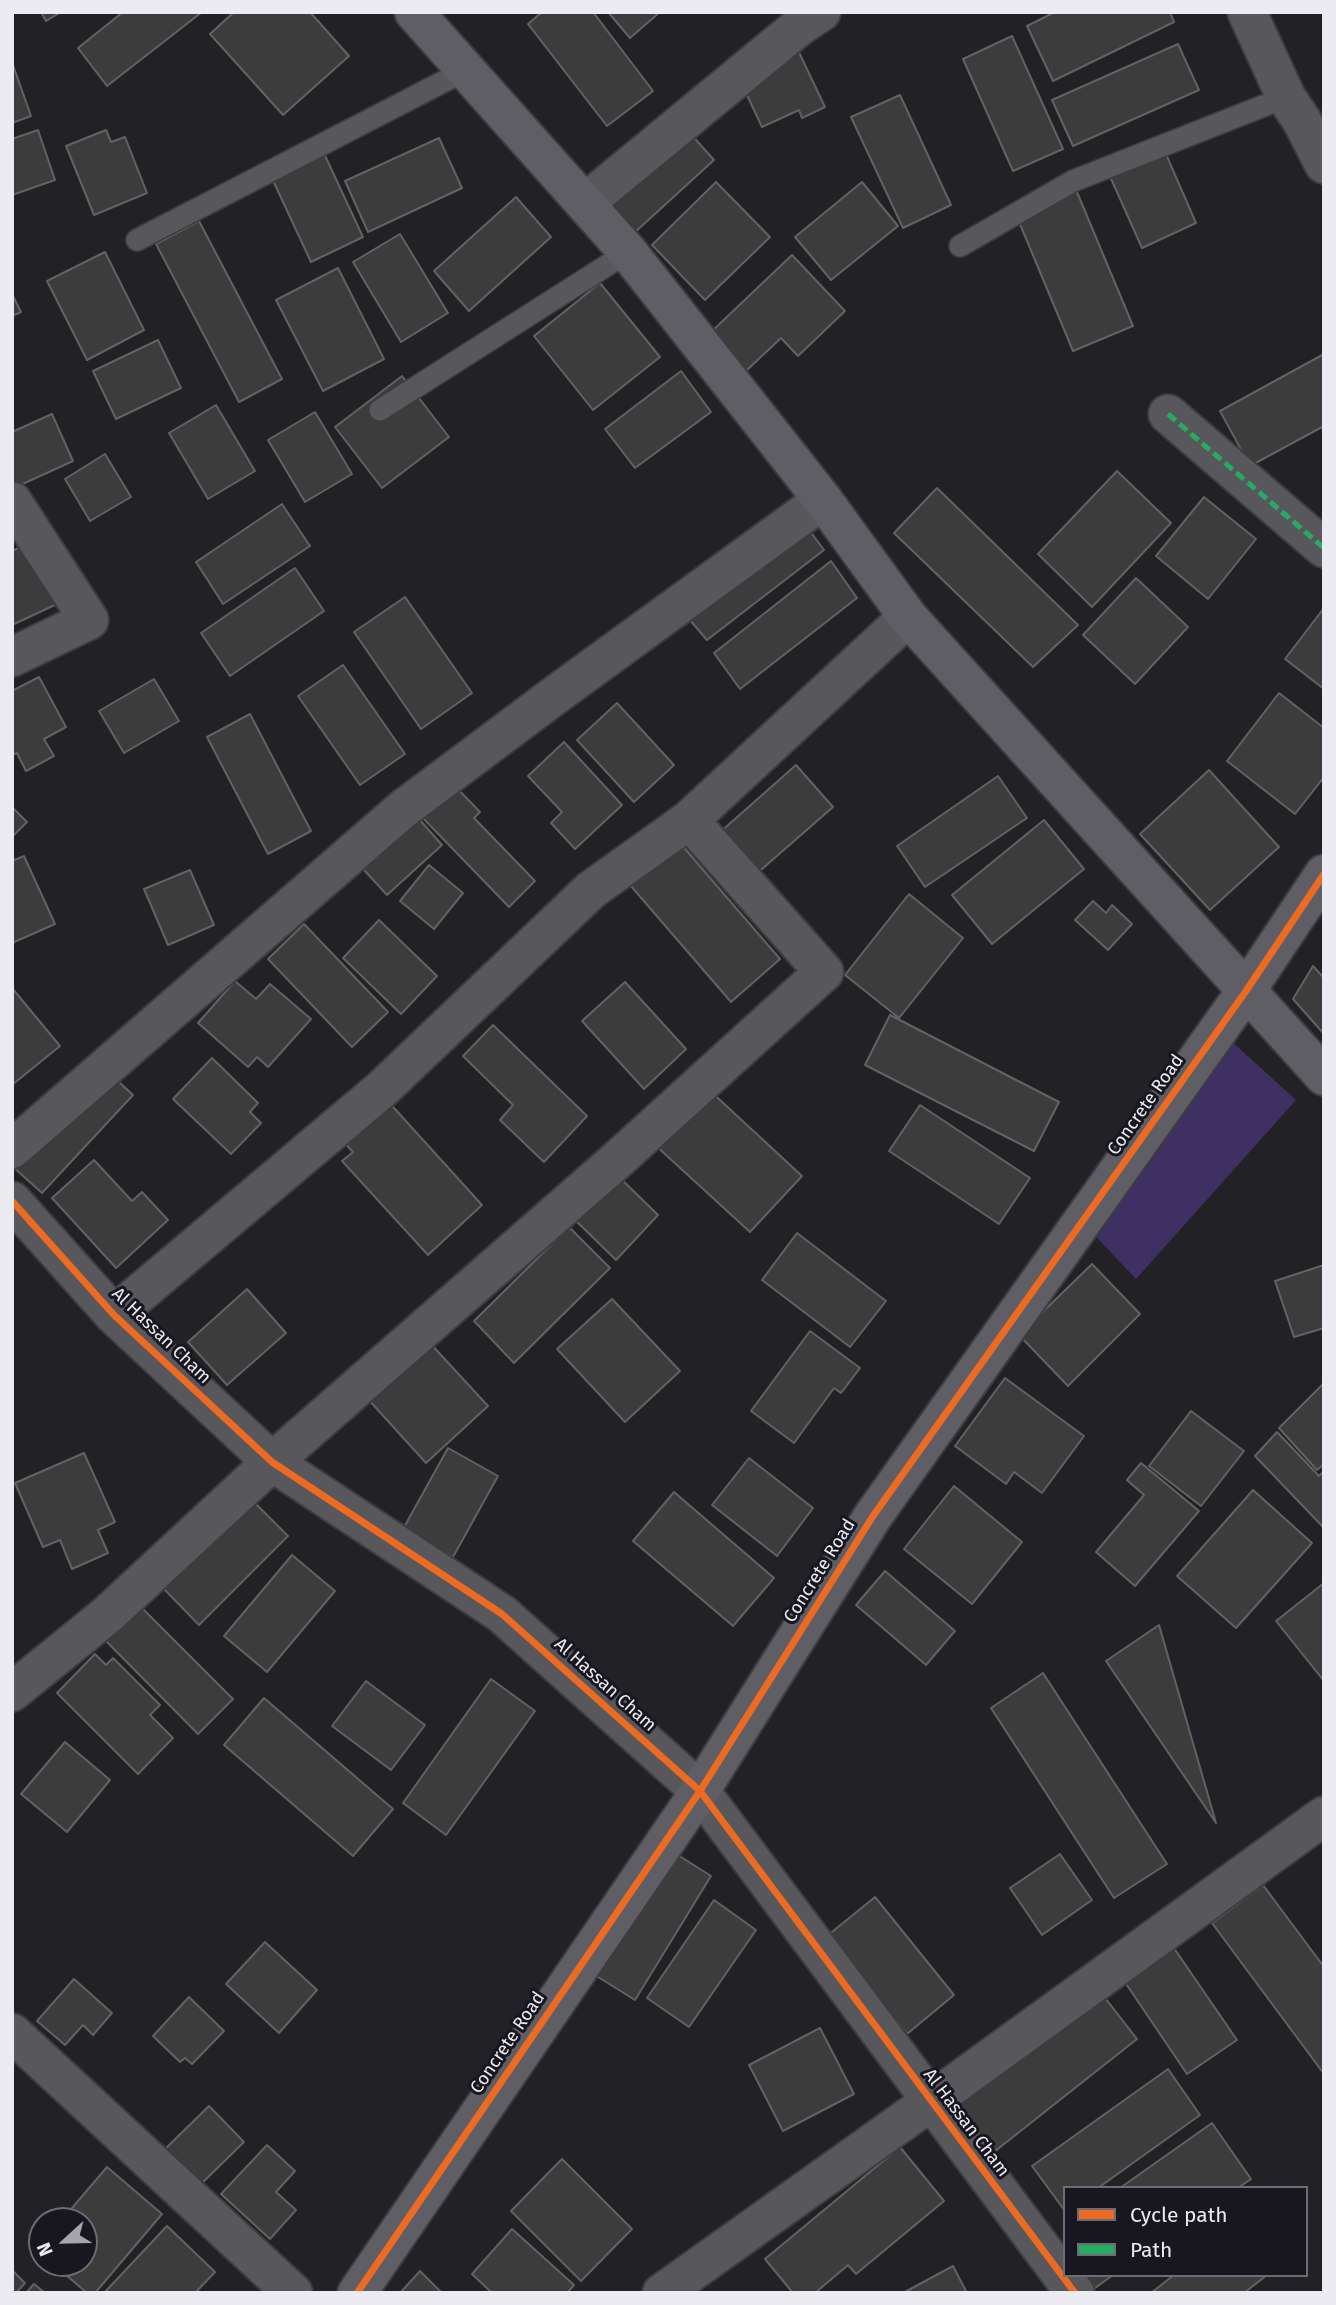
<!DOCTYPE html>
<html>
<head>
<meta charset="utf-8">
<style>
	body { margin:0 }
	#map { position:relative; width:1336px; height:2305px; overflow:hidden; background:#222226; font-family:"Fira Sans",sans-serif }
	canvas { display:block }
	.frame { position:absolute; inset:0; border:14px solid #ecebf1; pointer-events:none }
	.legend { position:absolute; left:1063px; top:2186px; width:245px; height:91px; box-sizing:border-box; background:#18161f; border:2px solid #6d6b73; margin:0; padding:9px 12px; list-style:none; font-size:21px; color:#ecebf1 }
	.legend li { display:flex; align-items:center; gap:14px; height:35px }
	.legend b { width:35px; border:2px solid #6d6b73 }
	.north { position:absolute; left:28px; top:2207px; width:70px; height:70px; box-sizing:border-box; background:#18161f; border:2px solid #6d6b73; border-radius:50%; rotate:248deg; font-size:19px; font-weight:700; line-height:28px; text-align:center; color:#ecebf1 }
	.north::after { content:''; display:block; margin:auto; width:24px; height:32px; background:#a5a5aa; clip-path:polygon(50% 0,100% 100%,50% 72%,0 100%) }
</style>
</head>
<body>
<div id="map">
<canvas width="1336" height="2305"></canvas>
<div class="frame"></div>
<ul class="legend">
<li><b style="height:9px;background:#ed6a23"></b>Cycle path</li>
<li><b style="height:9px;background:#26ab63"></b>Path</li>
</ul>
<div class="north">N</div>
</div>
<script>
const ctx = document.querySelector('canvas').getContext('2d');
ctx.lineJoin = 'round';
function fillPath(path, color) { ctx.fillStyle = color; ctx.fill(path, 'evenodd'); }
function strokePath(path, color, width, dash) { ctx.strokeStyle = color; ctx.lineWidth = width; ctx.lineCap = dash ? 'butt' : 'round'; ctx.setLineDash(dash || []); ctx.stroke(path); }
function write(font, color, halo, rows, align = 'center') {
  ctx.font = font + ' "Fira Sans",sans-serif'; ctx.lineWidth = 6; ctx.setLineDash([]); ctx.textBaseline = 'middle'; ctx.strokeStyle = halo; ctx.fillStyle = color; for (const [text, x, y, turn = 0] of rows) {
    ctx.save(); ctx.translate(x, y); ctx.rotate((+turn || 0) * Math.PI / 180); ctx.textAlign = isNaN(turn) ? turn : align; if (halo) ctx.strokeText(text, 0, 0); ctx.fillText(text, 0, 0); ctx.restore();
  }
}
const green = new Path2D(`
	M1218,1029L1296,1100L1136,1279L1087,1227Z`);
const building = new Path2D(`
	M41,12H61L46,21Z
	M123,12H202L107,86L78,48Z
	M234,12H310L349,56L283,115L210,34Z
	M542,12H593L653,91L607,126L528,24Z
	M608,12H660L630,38Z
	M1055,12H1170L1174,22L1053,81L1027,26Z
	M1012,36L1063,149L1013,171L963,59Z
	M1178,44L1199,90L1073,146L1052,100Z
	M796,46L825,107L802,118L799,110L762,127L737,74Z
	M13,65L31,116L12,123V65Z
	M900,95L951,205L903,228L851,117Z
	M679,121L714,160L633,234L597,195Z
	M38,130L55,180L12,195V139Z
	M106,130L111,142L125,137L147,193L94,215L66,146Z
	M439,138L462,188L368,232L345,181Z
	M1159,138L1196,223L1142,248L1104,163Z
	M321,147L363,237L311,262L269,172Z
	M716,182L770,237L705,300L652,245Z
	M862,182L898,226L831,280L795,237Z
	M1077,192L1133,326L1073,351L1017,217Z
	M516,197L551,237L469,311L434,271Z
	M199,221L282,379L239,402L156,244Z
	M400,234L448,313L401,342L353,262Z
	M105,252L144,330L87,360L47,281Z
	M792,255L845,311L798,356L781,338L746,371L710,333Z
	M338,268L384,359L323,391L276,300Z
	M600,283L660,357L593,410L534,336Z
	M12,294L21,312L12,316Z
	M158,340L181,388L116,419L93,371Z
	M1324,354V426L1250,466L1220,411Z
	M681,371L711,412L635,468L605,429Z
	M402,376L449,437L382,488L335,427Z
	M216,405L255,471L208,499L169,433Z
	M315,412L352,474L305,502L268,440Z
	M52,414L73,461L16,487L12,479V432Z
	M105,454L131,497L90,521L65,479Z
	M1117,471L1171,523L1092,607L1038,554Z
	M937,488L1078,625L1033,667L894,533Z
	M1204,497L1256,539L1208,599L1156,556Z
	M282,504L310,546L223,604L196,562Z
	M793,508L824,550L707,640L671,598Z
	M29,543L57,604L12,625V551Z
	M831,561L857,598L740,689L714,653Z
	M295,568L324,611L230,676L201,633Z
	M1136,578L1188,627L1135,684L1083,635Z
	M405,597L472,693L421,729L354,632Z
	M1324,608V689L1285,659Z
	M343,665L405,754L360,785L298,696Z
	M39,677L66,727L44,739L54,756L26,771L17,753L12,755V691Z
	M154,679L179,721L124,753L99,711Z
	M1279,693L1324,728V777L1295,814L1227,761Z
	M617,703L674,765L634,802L577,740Z
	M250,714L311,831L268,854L207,737Z
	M564,742L622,805L575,849L551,823L562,812L528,776Z
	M796,765L833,807L754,876L718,834Z
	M1209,770L1279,847L1210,910L1140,834Z
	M998,776L1027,818L925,887L897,846Z
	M451,782L480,812L474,818L535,881L509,907L419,814Z
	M12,807L27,822L12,837Z
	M410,809L442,845L387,895L354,859Z
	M1044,820L1084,869L992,944L952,895Z
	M673,835L780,959L731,1002L624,878Z
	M24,856L55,924L12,943V861Z
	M429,865L463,893L434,929L400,901Z
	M190,870L214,925L168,945L144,889Z
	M909,894L963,938L899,1018L845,975Z
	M1093,901L1106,913L1112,905L1132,924L1108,950L1075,920Z
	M379,920L437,976L401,1014L343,958Z
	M304,924L388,1012L352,1047L268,959Z
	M1313,966L1324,978V1034L1293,999Z
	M235,981L256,999L270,984L311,1019L268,1067L257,1057L248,1067L198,1023Z
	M625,982L686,1049L644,1089L582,1021Z
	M12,988L60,1046L12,1085Z
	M890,1015L1059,1102L1034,1151L865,1065Z
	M493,1025L587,1116L544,1162L500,1120L513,1105L463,1056Z
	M212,1058L258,1103L250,1112L261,1123L231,1154L173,1099Z
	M94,1059L133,1095L42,1193L12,1166Z
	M706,1087L802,1176L750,1232L654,1144Z
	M385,1098L482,1205L428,1255L342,1161L353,1152L341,1139Z
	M920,1105L1030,1178L999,1224L889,1151Z
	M94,1160L132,1201L142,1192L168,1220L116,1268L52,1198Z
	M613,1171L658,1215L616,1260L570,1215Z
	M569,1227L610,1268L514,1363L474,1321Z
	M797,1233L886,1301L850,1347L762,1280Z
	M1092,1264L1140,1314L1068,1386L1019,1335Z
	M1324,1265V1328L1294,1337L1275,1281Z
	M247,1289L286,1333L227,1385L188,1342Z
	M612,1299L680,1371L625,1422L557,1349Z
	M810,1331L860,1368L841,1393L834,1388L794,1443L751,1411Z
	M429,1342L488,1406L426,1463L367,1398Z
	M1005,1378L1084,1436L1042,1493L1014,1472L1006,1484L955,1446Z
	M1324,1383V1464L1317,1470L1279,1428Z
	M1191,1411L1244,1451L1201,1506L1149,1466Z
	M1277,1432L1319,1476L1324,1471V1528L1255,1456Z
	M448,1448L498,1476L453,1557L403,1529Z
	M84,1453L115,1522L98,1530L108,1553L72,1569L60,1540L43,1547L15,1483Z
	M749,1458L813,1508L777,1556L712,1505Z
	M1141,1463L1199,1511L1135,1586L1096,1552L1144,1495L1127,1480Z
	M954,1486L1022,1542L972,1604L904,1549Z
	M1253,1490L1312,1543L1236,1628L1177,1576Z
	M674,1492L774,1578L733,1626L633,1541Z
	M252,1500L288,1536L199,1625L164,1589Z
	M292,1555L335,1591L267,1672L224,1636Z
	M885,1571L955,1631L926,1665L856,1605Z
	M1324,1583V1681L1276,1621Z
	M135,1601L233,1699L198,1734L101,1636Z
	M1159,1625L1216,1823L1106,1661Z
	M95,1654L106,1665L113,1658L160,1705L150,1715L173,1738L138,1774L57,1693Z
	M1043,1673L1167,1864L1114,1898L991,1708Z
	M491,1679L535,1711L446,1835L403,1803Z
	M366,1681L425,1725L391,1770L332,1726Z
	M264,1698L393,1809L353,1856L224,1745Z
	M65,1742L110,1780L67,1832L21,1794Z
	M667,1848L711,1876L635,2000L590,1972Z
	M1060,1854L1092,1900L1042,1935L1010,1888Z
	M1263,1885L1324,1967V2074L1212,1923Z
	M875,1897L954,1995L907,2034L827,1936Z
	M714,1900L756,1930L689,2027L647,1998Z
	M1165,1935L1237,2040L1187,2074L1116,1969Z
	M265,1942L317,1990L279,2033L226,1984Z
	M74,1979L112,2013L93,2035L83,2025L65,2045L37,2021Z
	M1099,1990L1137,2039L994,2152L956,2103Z
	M189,1997L224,2031L192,2064L185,2058L180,2062L153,2036Z
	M820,2028L854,2094L783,2131L749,2065Z
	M1168,2069L1200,2115L1098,2188H1065V2211L1032,2166Z
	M209,2106L244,2142L198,2187L163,2151Z
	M1212,2123L1251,2179L1238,2188H1120Z
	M267,2145L295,2171L276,2192L296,2210L270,2239L221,2194Z
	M900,2147L944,2201L856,2274L848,2265L815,2293H793L765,2259Z
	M562,2159L632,2229L581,2281L511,2211Z
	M107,2167L162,2214L95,2293H87L52,2263H84V2221H61Z
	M167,2226L215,2272L195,2293H104Z
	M512,2229L574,2285L567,2293H492L472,2274Z
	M953,2266L967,2293H903Z
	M12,2270L25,2283L16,2293H12Z
	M420,2271L442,2293H400Z
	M1086,2275H1113L1095,2288Z
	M1174,2275H1267L1244,2293H1151Z
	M34,2284L45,2293H26Z`);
const lane = new Path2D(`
	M137,240L466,70
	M960,246L1073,181L1286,97
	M380,410L628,252`);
const street = new Path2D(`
	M1247,12L1286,97L1302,121L1324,164
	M585,203L801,25L821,12
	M1168,414L1324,548
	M12,501L89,620L12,657
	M12,1149L403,809L558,693L823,500
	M12,1201L114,1315L272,1462L502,1614L700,1791L1075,2293
	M114,1315L382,1089L591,890L689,820L908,617
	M12,1692L107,1615L272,1462L616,1161L824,972L689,820
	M12,2033L293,2293
	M662,2293L930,2102L1324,1816`);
const secondary = new Path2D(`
	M414,12L628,252L823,500L908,617L1324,1076
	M357,2293L700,1791L873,1516L1246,991L1324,874`);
const quiet = new Path2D(`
	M1168,414L1324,548`);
const cycleway = new Path2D(`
	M12,1201L114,1315L272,1462L502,1614L700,1791L1075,2293
	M357,2293L700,1791L873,1516L1246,991L1324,874`);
const streetNames = [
	["Concrete Road",1146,1105,-55],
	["Al Hassan Cham",161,1336,44],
	["Concrete Road",820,1571,-58],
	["Al Hassan Cham",605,1685,42],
	["Concrete Road",508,2043,-56],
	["Al Hassan Cham",966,2123,53]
];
fillPath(green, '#3e3062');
fillPath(building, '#3c3c3c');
strokePath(building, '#626262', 2);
strokePath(lane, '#3d3c40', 24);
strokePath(street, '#3d3c40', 42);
strokePath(secondary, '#3d3c40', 42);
strokePath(lane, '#58585c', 21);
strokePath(street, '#58585c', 38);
strokePath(secondary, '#5f5e64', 38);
strokePath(quiet, '#26ab63', 5, [10, 5]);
strokePath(cycleway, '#ed6a23', 7);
write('18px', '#ecebf1', '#18161f', streetNames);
</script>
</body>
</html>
